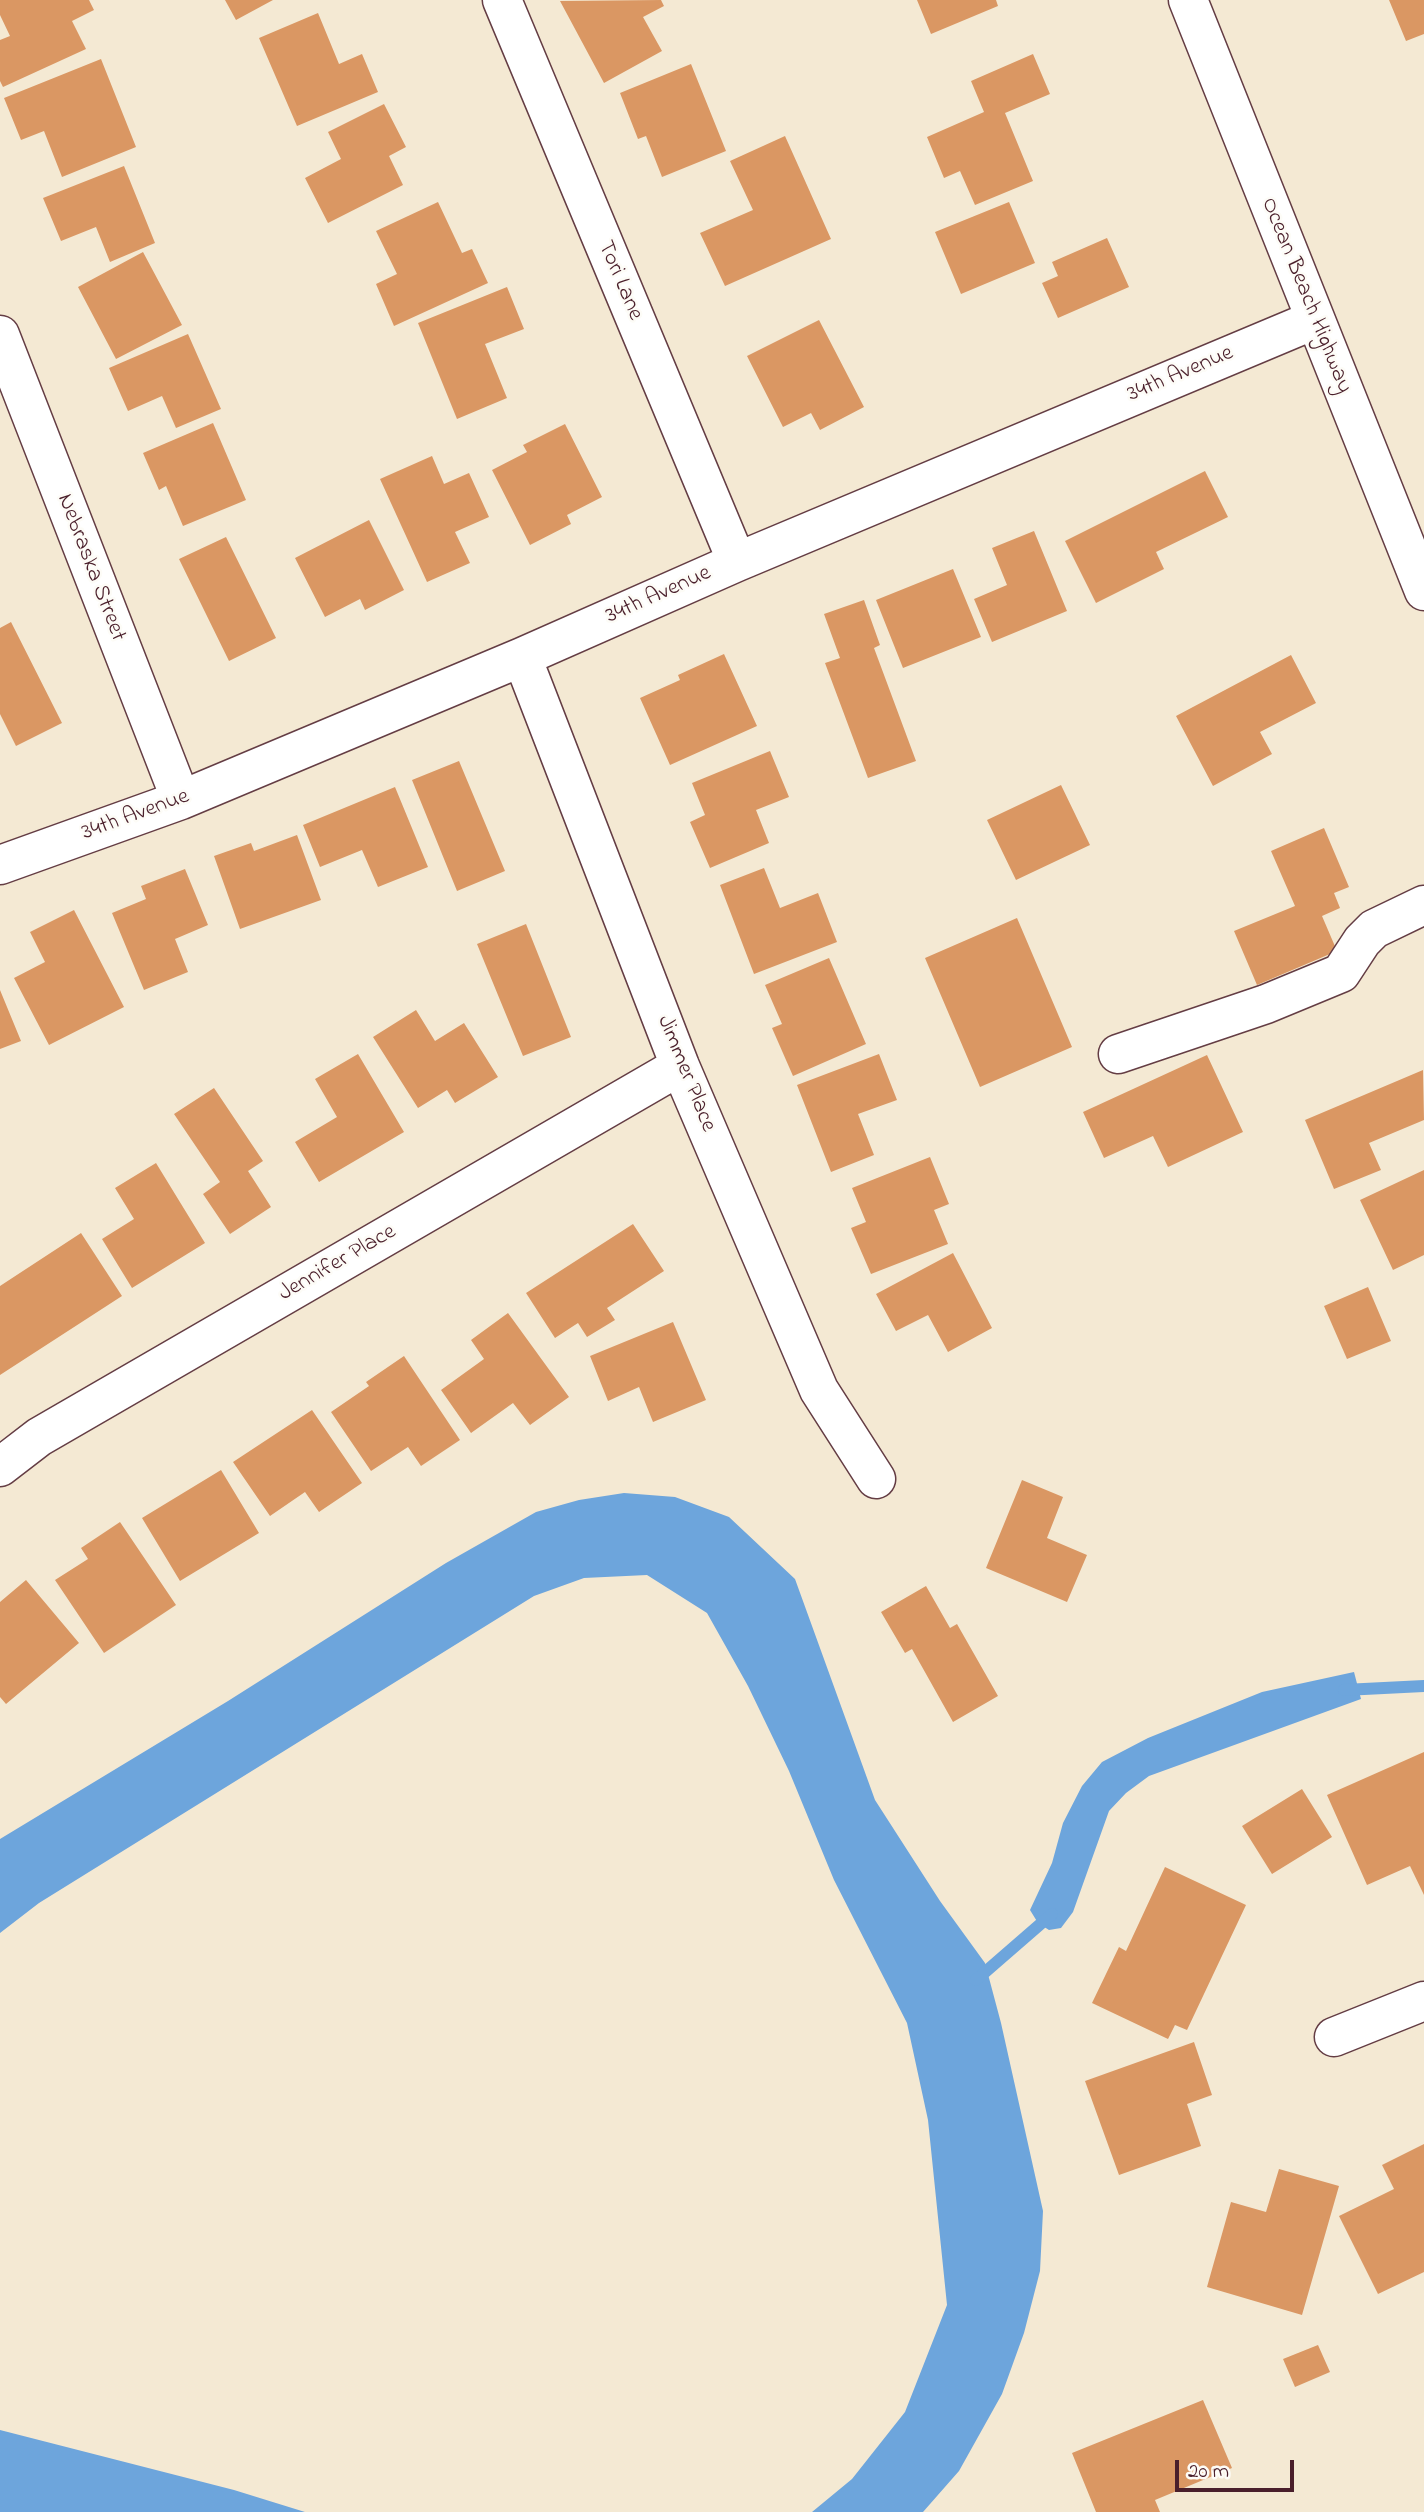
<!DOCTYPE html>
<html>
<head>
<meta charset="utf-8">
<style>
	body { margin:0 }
	#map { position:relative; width:1424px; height:2512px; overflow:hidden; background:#f4e9d3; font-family:"Indie Flower",sans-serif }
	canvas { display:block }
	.scale { position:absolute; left:1175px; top:2460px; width:119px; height:32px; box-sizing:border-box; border:4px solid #4a1f2b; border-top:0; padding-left:9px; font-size:21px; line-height:24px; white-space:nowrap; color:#4a1f2b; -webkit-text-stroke:5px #fdfcf7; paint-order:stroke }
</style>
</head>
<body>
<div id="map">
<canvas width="1424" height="2512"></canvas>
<div class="scale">20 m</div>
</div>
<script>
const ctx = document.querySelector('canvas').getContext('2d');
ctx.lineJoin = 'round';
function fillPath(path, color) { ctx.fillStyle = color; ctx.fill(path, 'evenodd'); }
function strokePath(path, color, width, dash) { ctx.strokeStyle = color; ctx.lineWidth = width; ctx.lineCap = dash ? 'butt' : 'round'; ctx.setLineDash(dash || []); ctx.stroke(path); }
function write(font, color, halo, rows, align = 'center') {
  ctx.font = font + ' "Indie Flower",sans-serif'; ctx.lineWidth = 5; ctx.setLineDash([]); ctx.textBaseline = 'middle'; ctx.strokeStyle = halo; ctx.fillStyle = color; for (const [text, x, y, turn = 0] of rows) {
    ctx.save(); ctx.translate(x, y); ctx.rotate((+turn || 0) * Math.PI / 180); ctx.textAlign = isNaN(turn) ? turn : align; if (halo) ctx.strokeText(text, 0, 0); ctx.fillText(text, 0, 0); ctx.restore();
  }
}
const water = new Path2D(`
	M624,1493L675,1497L729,1517L795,1579L875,1800L940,1901L985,1963L1001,2023L1043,2211L1040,2271L1024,2333L1002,2394L959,2471L923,2512H812L852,2479L905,2412L947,2305L928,2120L907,2023L834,1880L789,1771L748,1686L707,1613L647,1575L584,1578L534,1596L39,1903L0,1933V1839L228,1701L446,1563L536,1512L579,1500Z
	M1354,1672L1361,1699L1149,1776L1126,1793L1109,1811L1073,1912L1061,1928L1049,1930L1038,1923L1030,1910L1052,1863L1063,1823L1082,1786L1102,1762L1148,1738L1262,1692Z
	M0,2430L234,2490L305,2512H0Z`);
const stream = new Path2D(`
	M1344,1690L1424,1686
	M976,1980L1052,1914`);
const building = new Path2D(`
	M0,0H89L94,10L72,21L86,49L3,87L0,81V40L10,36L0,15Z
	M225,0H273L236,20Z
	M661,0L664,6L643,17L662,51L604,83L560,1Z
	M917,0H996L998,6L931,34Z
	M1389,0H1424V34L1406,41Z
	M318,13L339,64L362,54L378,92L297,126L259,38Z
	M1033,54L1050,94L1005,113L1033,181L975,205L960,171L944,178L927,137L984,112L971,81Z
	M101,59L136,147L62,177L44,131L21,140L4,98Z
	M691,64L726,151L662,177L646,136L638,139L620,93Z
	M384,104L406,147L389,156L403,185L328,223L305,178L341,159L328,132Z
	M785,136L831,239L725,286L700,233L753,210L730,161Z
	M124,166L155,243L110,262L96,227L61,241L43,198Z
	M438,202L462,253L472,249L488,283L394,326L376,284L397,274L376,231Z
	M1009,202L1035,263L961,294L935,232Z
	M1107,238L1129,287L1058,318L1042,283L1058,276L1052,262Z
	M143,252L182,325L116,359L78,287Z
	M507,287L524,329L485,344L507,398L457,419L418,323Z
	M819,320L864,407L820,430L811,413L783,427L747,356Z
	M188,334L221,409L176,428L162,396L128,411L109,368Z
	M213,423L246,500L183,526L166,486L159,490L143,453Z
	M565,424L602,497L567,515L571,524L530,545L492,470L527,452L523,445Z
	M432,456L444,484L469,473L489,517L455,532L470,563L427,582L380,479Z
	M1205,471L1228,517L1156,552L1164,569L1096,603L1065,541Z
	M369,520L404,590L365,610L360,599L325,617L295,558Z
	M1034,531L1067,611L992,642L974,599L1007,585L992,548Z
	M226,537L276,638L229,661L179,559Z
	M953,569L981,637L903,668L876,600Z
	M864,600L880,645L874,648L916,761L868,778L825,663L840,658L824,614Z
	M11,622L62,723L16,746L0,714V628Z
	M724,654L757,726L670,765L640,698L680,680L678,675Z
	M1291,655L1316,703L1260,732L1272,754L1213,786L1176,716Z
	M770,751L789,797L756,810L769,843L710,868L690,822L705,815L692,783Z
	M459,761L505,871L457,891L412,780Z
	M1061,785L1090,845L1016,880L987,820Z
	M395,787L428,867L378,887L362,850L320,867L303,825Z
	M1324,828L1349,887L1334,893L1340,908L1322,916L1337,951L1257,985L1234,931L1295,906L1271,851Z
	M297,835L321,900L240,929L214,856L251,843L254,851Z
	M764,868L780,908L818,893L837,942L754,974L720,885Z
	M185,869L208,925L175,939L188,972L144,990L112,913L146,899L141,886Z
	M74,910L124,1007L49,1045L14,978L45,962L30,932Z
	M1017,918L1072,1047L980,1087L925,958Z
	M526,924L571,1037L523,1056L477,944Z
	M829,958L866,1044L793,1076L772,1028L782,1024L765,985Z
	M0,990L21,1041L0,1049Z
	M416,1010L435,1041L464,1023L498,1077L455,1103L447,1090L418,1108L373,1037Z
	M358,1054L404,1132L319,1182L295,1142L337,1117L315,1079Z
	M879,1054L897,1100L858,1114L874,1155L831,1172L797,1085Z
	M1207,1055L1243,1132L1168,1167L1153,1136L1104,1158L1083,1112Z
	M1423,1070L1424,1120L1369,1143L1381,1170L1334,1189L1305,1120Z
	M214,1088L263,1161L248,1171L271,1207L230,1234L203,1194L220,1182L174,1114Z
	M930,1157L949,1204L934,1210L948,1244L871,1274L851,1228L866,1222L852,1188Z
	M156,1163L205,1243L132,1288L102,1239L134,1219L115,1188Z
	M1424,1170V1255L1393,1270L1360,1200Z
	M633,1224L664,1271L607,1308L615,1320L587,1337L578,1323L555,1338L526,1293Z
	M81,1233L122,1296L0,1375V1286Z
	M953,1253L992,1328L948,1352L928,1315L896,1331L876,1294Z
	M1368,1287L1391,1341L1347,1359L1324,1306Z
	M508,1313L569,1397L530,1425L513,1403L471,1433L441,1390L484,1359L471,1340Z
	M673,1322L706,1400L653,1422L639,1387L608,1401L590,1356Z
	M404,1356L460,1440L421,1466L408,1447L371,1471L331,1412L369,1386L366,1382Z
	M312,1410L362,1483L319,1512L305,1492L270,1516L233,1462Z
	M221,1470L259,1533L180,1581L142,1518Z
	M1022,1480L1063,1497L1047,1538L1087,1555L1067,1602L986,1568Z
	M120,1522L176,1605L104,1653L55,1580L88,1559L81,1548Z
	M26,1580L79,1643L6,1704L0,1697V1602Z
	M926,1586L950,1628L957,1624L998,1696L953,1722L912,1649L905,1653L881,1612Z
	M1424,1752V1895L1410,1866L1367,1885L1327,1795Z
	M1302,1789L1332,1837L1272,1874L1242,1826Z
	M1165,1867L1246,1905L1187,2030L1175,2025L1168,2039L1092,2003L1119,1947L1126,1951Z
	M1194,2042L1212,2095L1187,2104L1201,2146L1119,2175L1085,2081Z
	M1424,2144V2272L1378,2294L1339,2216L1394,2189L1382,2165Z
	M1279,2169L1339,2186L1302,2315L1207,2287L1231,2202L1266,2212Z
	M1318,2345L1330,2372L1295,2387L1283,2359Z
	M1203,2400L1232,2468L1155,2500L1160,2512H1096L1072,2453Z`);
const minor = new Path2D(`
	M502,0L737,562
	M0,335L181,800
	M522,657L680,1066L819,1390L876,1479
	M0,865L181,800L522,657L737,562L1314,320
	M1118,1054L1266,1004L1341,973L1362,941L1374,929L1424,905
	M0,1467L39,1437L680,1066
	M1334,2037L1424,2001`);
const major = new Path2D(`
	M1188,0L1424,591`);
const streetNames = [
	["Tori Lane",619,281,67],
	["Ocean Beach Highway",1305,296,68],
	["34th Avenue",1181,375,-23],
	["Nebraska Street",90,568,69],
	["34th Avenue",659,596,-24],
	["34th Avenue",136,816,-20],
	["Jimmer Place",685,1074,68],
	["Jennifer Place",338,1264,-30]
];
fillPath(water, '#6da5dc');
strokePath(stream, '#6da5dc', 12);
fillPath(building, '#da9763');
strokePath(minor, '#643d44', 41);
strokePath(major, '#643d44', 41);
strokePath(minor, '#fff', 38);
strokePath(major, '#fff', 38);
write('23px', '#4a1f2b', '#fdfcf7', streetNames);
</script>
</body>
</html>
